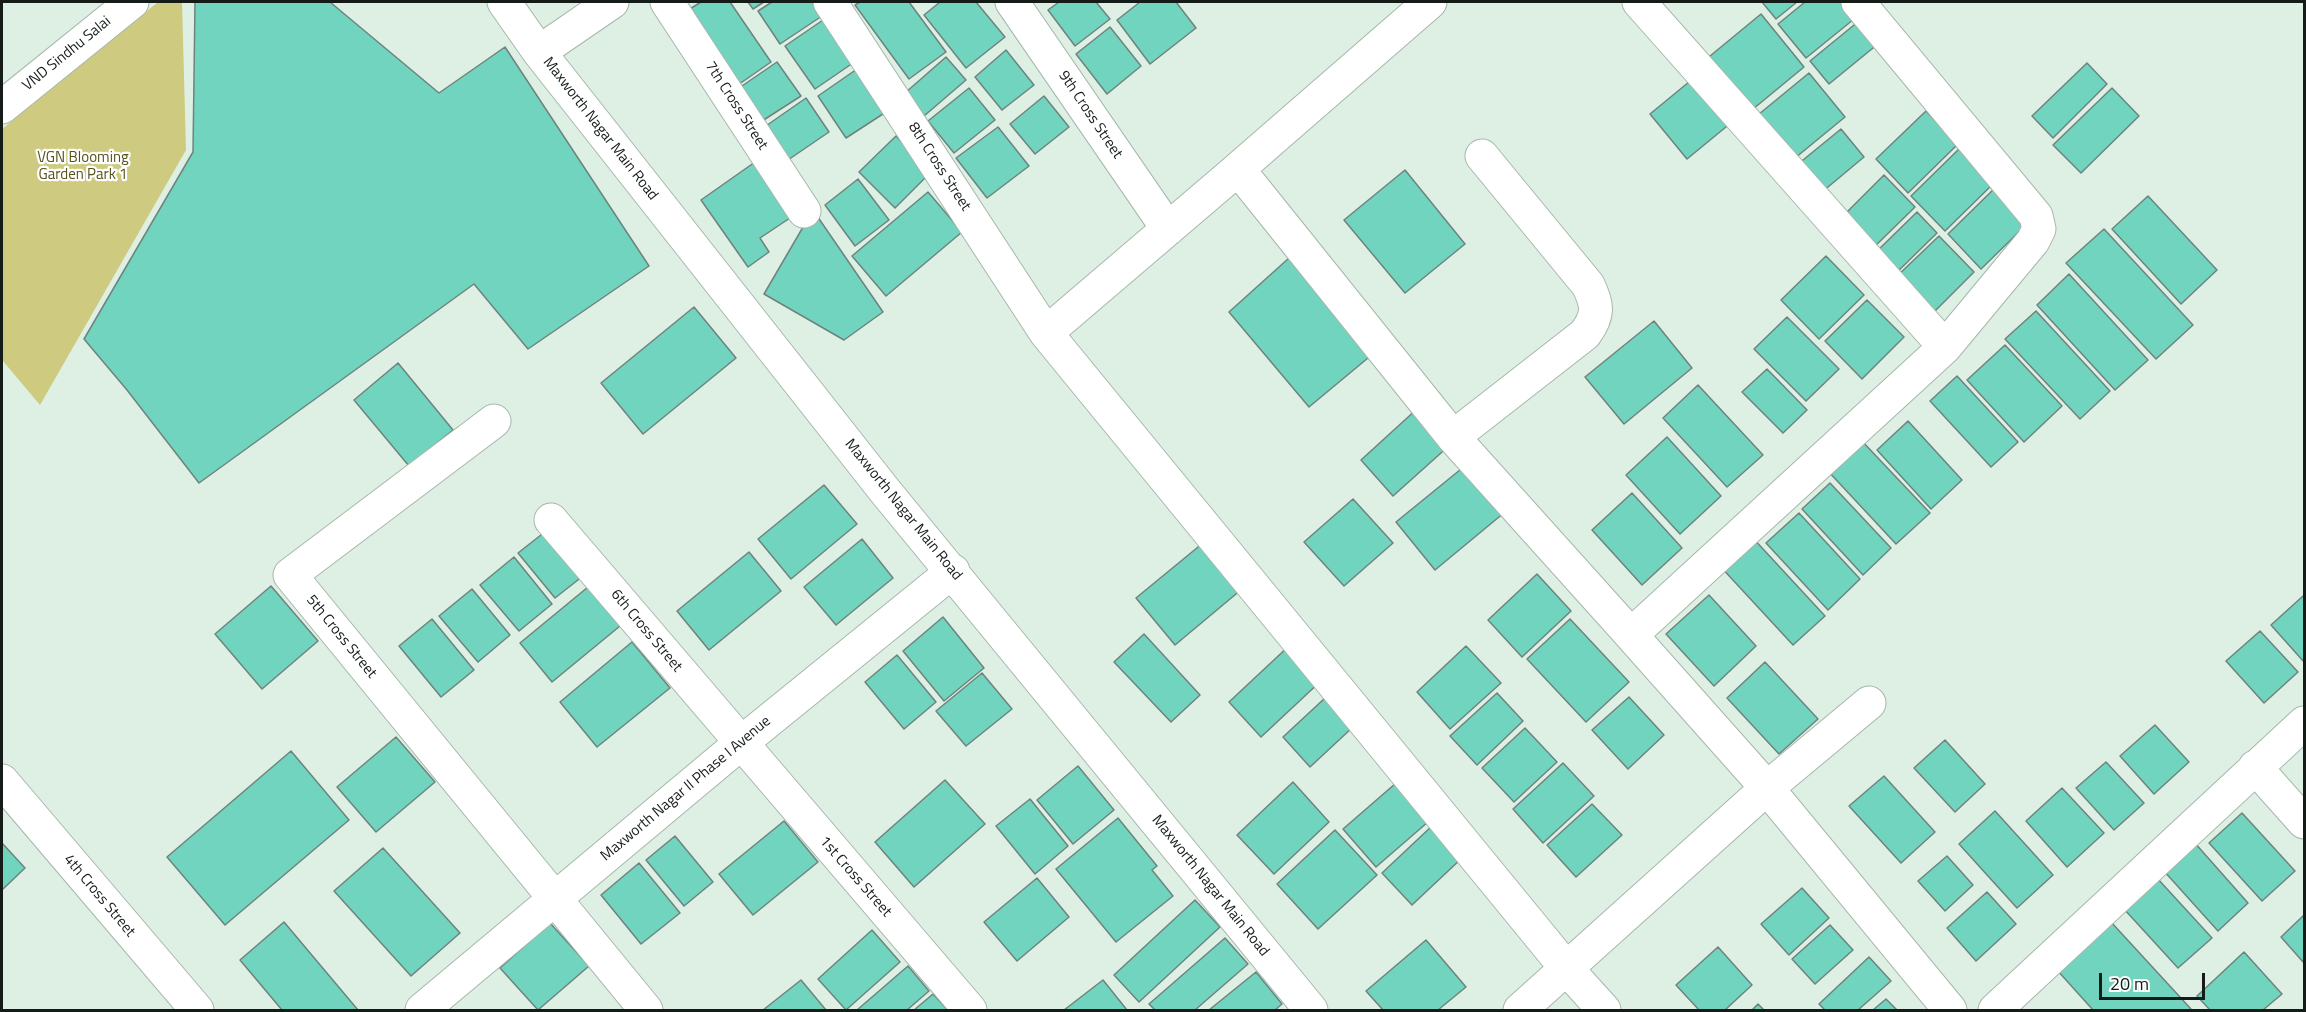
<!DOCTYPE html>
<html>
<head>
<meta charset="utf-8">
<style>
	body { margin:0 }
	#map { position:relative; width:2306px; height:1012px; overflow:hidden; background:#def0e3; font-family:"Titillium Web",sans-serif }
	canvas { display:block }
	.frame { position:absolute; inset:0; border:3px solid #151c17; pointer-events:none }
	.scale { position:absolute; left:2099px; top:973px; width:106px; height:27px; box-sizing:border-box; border:3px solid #151c17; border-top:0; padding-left:8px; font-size:18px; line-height:21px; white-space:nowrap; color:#151c17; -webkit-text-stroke:4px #fff; paint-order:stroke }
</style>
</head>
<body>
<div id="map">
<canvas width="2306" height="1012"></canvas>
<div class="frame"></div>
<div class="scale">20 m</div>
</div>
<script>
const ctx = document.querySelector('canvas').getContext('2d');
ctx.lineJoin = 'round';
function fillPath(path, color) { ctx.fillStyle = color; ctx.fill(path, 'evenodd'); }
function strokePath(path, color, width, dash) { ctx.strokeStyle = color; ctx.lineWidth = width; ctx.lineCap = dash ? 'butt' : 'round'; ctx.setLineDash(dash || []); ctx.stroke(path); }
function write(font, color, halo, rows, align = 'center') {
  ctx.font = font + ' "Titillium Web",sans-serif'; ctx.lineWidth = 4.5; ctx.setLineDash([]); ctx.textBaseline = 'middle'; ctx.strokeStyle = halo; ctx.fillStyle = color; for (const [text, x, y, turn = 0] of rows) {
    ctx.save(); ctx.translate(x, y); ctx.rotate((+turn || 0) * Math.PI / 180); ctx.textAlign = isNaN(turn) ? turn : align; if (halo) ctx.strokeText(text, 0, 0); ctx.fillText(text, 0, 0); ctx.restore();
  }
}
const green = new Path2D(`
	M158,2H182L186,150L40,405L2,360V129Z`);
const building = new Path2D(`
	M195,2H330L439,93L505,47L649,266L528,349L474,284L199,483L127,390L84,339L193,152Z
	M701,2H730L771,62L735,87L685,12Z
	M748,2H764L753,9Z
	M772,2H812L822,16L780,44L758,11Z
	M860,2H909L946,52L909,79L855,5Z
	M940,2H976L1005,37L966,68L924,15Z
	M1059,2H1096L1110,19L1075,46L1048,10Z
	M1140,2H1176L1196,28L1150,64L1117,20Z
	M1762,2H1797L1776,19Z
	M1805,2H1848L1859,15L1806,58L1778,24Z
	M1761,14L1804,67L1747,114L1704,61Z
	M1865,16L1884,39L1829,84L1810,61Z
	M823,20L853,63L815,89L785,46Z
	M1110,27L1141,66L1107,94L1076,54Z
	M1006,50L1034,85L1002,110L975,77Z
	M946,57L966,80L924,116L905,93Z
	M777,62L801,96L762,121L739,88Z
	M2087,63L2107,84L2053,138L2032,116Z
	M857,69L886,112L846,138L818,96Z
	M1809,73L1845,117L1789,163L1753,119Z
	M1695,77L1732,122L1687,159L1650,114Z
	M969,88L995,120L954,153L928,121Z
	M2112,88L2139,116L2081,173L2053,145Z
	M1044,96L1069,127L1035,154L1010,124Z
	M806,98L829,132L785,162L763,128Z
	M1926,111L1958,144L1908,193L1876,159Z
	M998,127L1029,166L987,198L956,158Z
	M1841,129L1864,157L1816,197L1792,169Z
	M896,136L931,172L895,208L859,172Z
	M1960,148L1994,183L1945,231L1911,196Z
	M755,162L793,216L760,238L769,252L748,267L701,200Z
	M1405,170L1465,244L1405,293L1344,220Z
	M1884,175L1915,207L1868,253L1837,222Z
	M858,179L889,220L855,246L825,205Z
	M1998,185L2031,220L1981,269L1948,234Z
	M928,192L962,232L886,296L852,256Z
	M2148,196L2217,270L2181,304L2112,229Z
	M813,210L883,312L844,340L764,294Z
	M1917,212L1937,233L1892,277L1872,256Z
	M2104,229L2193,325L2156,359L2066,263Z
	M1939,236L1974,272L1930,316L1894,279Z
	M1299,249L1380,348L1309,407L1229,312Z
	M1826,256L1864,295L1819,339L1781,300Z
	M2069,274L2148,360L2115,390L2037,305Z
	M1867,300L1904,337L1862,379L1825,341Z
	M694,307L736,358L643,434L601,383Z
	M2036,311L2110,391L2080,419L2005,339Z
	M1787,317L1839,369L1806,401L1754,349Z
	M1654,321L1692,368L1624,424L1585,377Z
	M2005,345L2062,406L2024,442L1967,380Z
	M398,363L453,430L409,466L354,400Z
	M1767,369L1807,410L1783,433L1742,392Z
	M1957,376L2018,442L1991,467L1930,401Z
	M1698,385L1763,455L1727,487L1663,418Z
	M1418,408L1451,444L1393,496L1361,460Z
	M1908,421L1962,480L1931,509L1877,450Z
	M1667,437L1721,496L1680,534L1626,475Z
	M1860,439L1930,513L1896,544L1827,470Z
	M1466,465L1505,512L1435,570L1396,522Z
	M1830,483L1891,548L1863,575L1802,509Z
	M824,485L857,524L791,579L758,539Z
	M1632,493L1682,548L1642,585L1592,530Z
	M1353,499L1393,543L1344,586L1304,542Z
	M1799,513L1860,579L1828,610L1766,543Z
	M546,531L583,576L555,598L518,553Z
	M1751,536L1825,616L1793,645L1719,565Z
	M1209,538L1248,584L1175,645L1136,598Z
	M862,539L893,578L836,625L804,587Z
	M749,552L781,591L709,650L677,611Z
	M514,557L552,604L519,631L480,585Z
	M1537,574L1571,611L1522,657L1488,620Z
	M271,586L318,641L262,689L215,634Z
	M588,587L620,626L552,682L520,643Z
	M472,589L510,635L478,662L439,616Z
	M1709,595L1756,646L1714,686L1666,634Z
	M2303,596L2304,597V662L2271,625Z
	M943,617L984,668L944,701L903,651Z
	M432,619L474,670L441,697L399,646Z
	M1570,619L1629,682L1586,722L1527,659Z
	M2260,631L2298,672L2264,703L2226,661Z
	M1144,634L1200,695L1171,722L1114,662Z
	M632,642L670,688L597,747L560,702Z
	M1291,644L1323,679L1261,737L1229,702Z
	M1466,646L1501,683L1450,729L1417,692Z
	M897,655L936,702L904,729L865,682Z
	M1765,662L1818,719L1779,754L1727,698Z
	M982,673L1012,709L966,746L936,711Z
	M1497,693L1523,721L1477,765L1450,736Z
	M1629,697L1664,735L1628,769L1592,730Z
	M1325,698L1353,727L1310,767L1283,737Z
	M2155,725L2189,762L2154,794L2120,756Z
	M1525,728L1557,762L1514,802L1482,768Z
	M396,737L435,782L376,832L337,787Z
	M1945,740L1985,784L1955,812L1914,768Z
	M291,751L349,820L225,925L167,857Z
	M2106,762L2144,803L2114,830L2076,788Z
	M1563,763L1594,796L1543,843L1513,809Z
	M1078,766L1114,810L1073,844L1037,800Z
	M1884,776L1935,832L1901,863L1849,806Z
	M1403,777L1436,815L1376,867L1343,829Z
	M945,780L985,824L914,887L875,842Z
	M1293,782L1329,822L1274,874L1237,835Z
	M2062,788L2104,833L2067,867L2026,821Z
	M1030,799L1068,846L1035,874L996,826Z
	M1592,804L1622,835L1576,877L1547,845Z
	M1995,811L2053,875L2017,908L1959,844Z
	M2242,813L2295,871L2262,901L2209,843Z
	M1118,818L1157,866L1152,870L1173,896L1116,942L1056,869Z
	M784,821L818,862L753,915L719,874Z
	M1433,825L1463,857L1412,905L1382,873Z
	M1335,830L1377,875L1318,929L1277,884Z
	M675,836L713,882L684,906L646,860Z
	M2194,842L2248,903L2218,931L2163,870Z
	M2,843L25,868L2,890Z
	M383,848L460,933L411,976L334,891Z
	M1947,856L1973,885L1945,911L1918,881Z
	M639,863L680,913L641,944L601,895Z
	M1037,878L1069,917L1017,961L984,922Z
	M2157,878L2212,938L2178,968L2124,909Z
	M1802,888L1829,918L1789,955L1761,924Z
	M1987,892L2016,924L1976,961L1947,928Z
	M1195,900L1220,927L1139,1002L1114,975Z
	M2304,915V963L2281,937Z
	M284,922L358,1010H282L240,960Z
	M2111,922L2191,1009L2189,1010H2093L2057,970Z
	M550,923L589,966L538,1010L500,968Z
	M1830,925L1853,950L1815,984L1792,959Z
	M872,930L900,962L846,1010L818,979Z
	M1225,938L1248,964L1195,1010H1155L1149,1004Z
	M1426,940L1466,987L1438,1010H1383L1366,991Z
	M1718,947L1752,985L1725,1010H1699L1676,985Z
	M2244,952L2282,994L2263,1010H2210L2197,996Z
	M1869,957L1891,981L1858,1010H1825L1819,1004Z
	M908,966L929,991L907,1010H857Z
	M1256,972L1282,1004L1275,1010H1209Z
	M801,980L826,1010H763Z
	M1103,980L1127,1010H1064Z
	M933,994L948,1010H914Z
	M1886,999L1897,1010H1873Z
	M1758,1004L1764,1010H1752Z`);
const street = new Path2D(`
	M504,2L539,52L885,491L1311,1010
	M667,2L804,211
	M830,2L1046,333
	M1012,2L1168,229
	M1639,2L1945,347L1631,635L1767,788L1869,703
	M1858,2L2036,216L2039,229L2033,241L1945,347
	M539,52L612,2
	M2,107L132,2
	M1238,169L1430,2
	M494,421L290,575L646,1010
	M1453,437L1585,334C1599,315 1598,305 1588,285L1482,156
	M551,520L970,1010
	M2255,767L2304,822
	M2,781L197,1010
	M422,1010L741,743L953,571
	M1520,1010L1767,788L1950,1010
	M1604,1010L1567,969L1046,333L1238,169L1453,437L1631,635
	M1995,1010L2304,723`);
const streetNames = [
	["VND Sindhu Salai",67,54,-39],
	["7th Cross Street",736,106,57],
	["9th Cross Street",1090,115,56],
	["Maxworth Nagar Main Road",600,129,52],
	["8th Cross Street",939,167,57],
	["Maxworth Nagar Main Road",903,510,51],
	["6th Cross Street",646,631,50],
	["5th Cross Street",341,637,51],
	["Maxworth Nagar II Phase I Avenue",686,789,-40],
	["1st Cross Street",855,877,49],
	["Maxworth Nagar Main Road",1210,886,51],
	["4th Cross Street",99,896,50]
];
const parkNames = [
	["VGN Blooming",83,158],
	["Garden Park 1",83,175]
];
fillPath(green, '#cecb81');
fillPath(building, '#71d4be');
strokePath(building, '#6e837e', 1.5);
strokePath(street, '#a6b7ab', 35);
strokePath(street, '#fff', 33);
write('15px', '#151c17', '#fff', streetNames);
write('15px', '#57541b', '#fff', parkNames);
</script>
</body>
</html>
